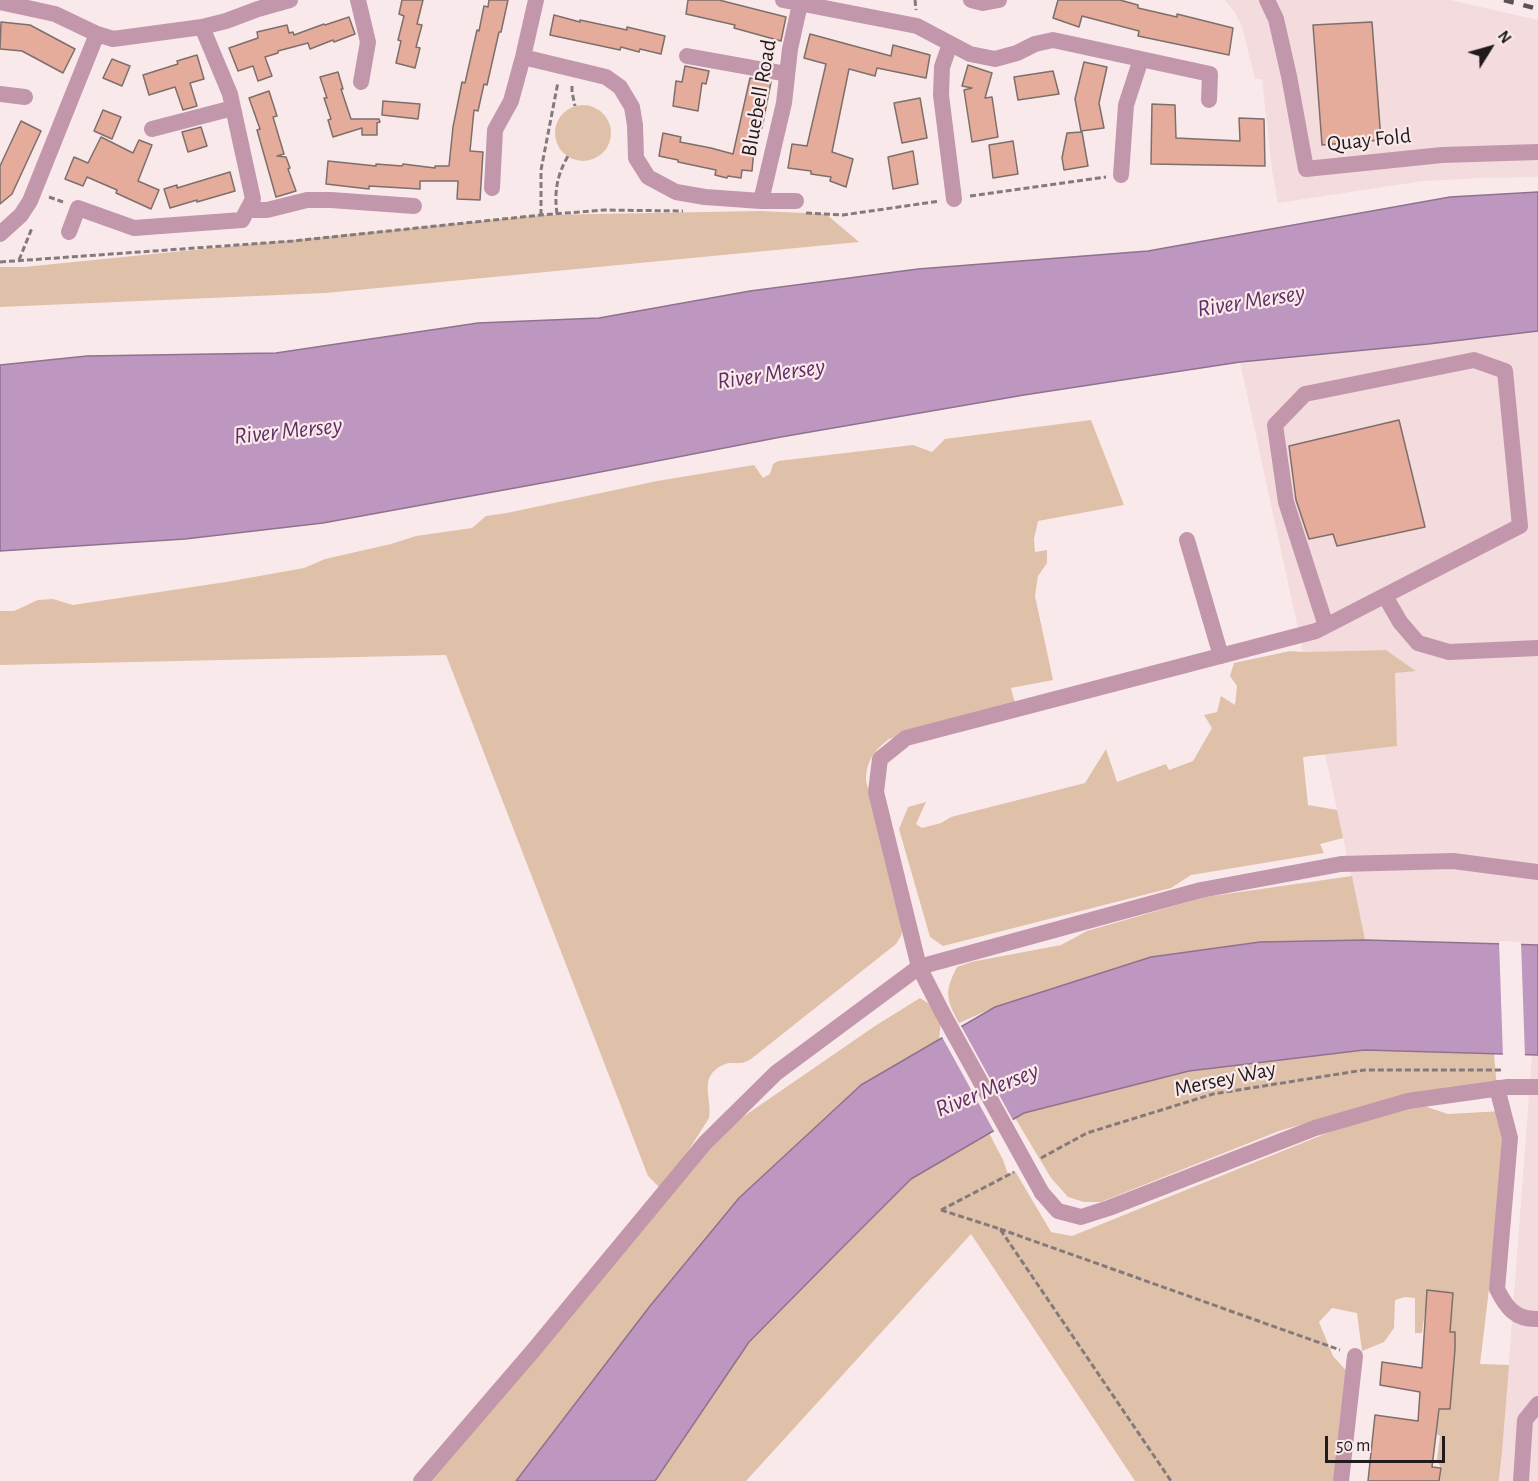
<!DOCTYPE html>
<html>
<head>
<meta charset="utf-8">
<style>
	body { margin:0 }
	#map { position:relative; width:1538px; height:1481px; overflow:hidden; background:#fae9eb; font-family:"Alegreya Sans",sans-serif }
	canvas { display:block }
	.north { position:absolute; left:1460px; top:18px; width:60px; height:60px; -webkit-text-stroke:4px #fae9eb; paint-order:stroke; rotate:53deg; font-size:16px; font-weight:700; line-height:24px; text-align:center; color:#211b1b }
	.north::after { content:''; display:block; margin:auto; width:21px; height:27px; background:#211b1b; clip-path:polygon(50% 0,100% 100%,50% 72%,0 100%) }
	.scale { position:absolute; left:1325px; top:1436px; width:120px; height:27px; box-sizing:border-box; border:3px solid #211b1b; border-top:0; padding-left:8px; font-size:18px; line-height:21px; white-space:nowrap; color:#211b1b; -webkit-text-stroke:4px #fae9eb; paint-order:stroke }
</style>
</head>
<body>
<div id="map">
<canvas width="1538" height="1481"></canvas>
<div class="north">N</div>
<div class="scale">50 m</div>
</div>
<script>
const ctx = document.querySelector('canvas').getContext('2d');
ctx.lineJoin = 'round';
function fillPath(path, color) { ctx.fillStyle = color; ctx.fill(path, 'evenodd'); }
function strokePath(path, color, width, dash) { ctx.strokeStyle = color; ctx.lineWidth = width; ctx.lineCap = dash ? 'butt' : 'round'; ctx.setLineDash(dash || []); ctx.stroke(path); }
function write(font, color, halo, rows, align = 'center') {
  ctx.font = font + ' "Alegreya Sans",sans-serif'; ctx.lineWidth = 4.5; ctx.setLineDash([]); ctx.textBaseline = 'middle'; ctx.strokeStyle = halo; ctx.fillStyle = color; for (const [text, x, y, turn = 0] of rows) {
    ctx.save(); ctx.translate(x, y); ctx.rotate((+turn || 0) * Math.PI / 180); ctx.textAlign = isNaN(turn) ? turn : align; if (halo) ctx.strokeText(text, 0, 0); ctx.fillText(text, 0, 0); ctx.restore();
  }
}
const built = new Path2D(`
	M1225,0H1450L1538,20V177L1481,178L1423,181L1278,203L1272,170L1262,79H1255L1242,27L1234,11Z
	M1538,331V945L1365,940L1325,754L1396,746L1395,673L1415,670L1386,650L1303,652L1240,362L1428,344Z
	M1532,1055H1538V1481H1500Z`);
const green = new Path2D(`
	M555 133a28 28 0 1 1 56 0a28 28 0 1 1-56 0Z
	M760,211L826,214L859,242L326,293L0,307V267H24L541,215Z
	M1091,420L1124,505L1038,521L1034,539L1035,552L1047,550V563L1038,576L1035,596L1053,680L1011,688L1015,703L889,739C874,751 866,761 866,781L904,924L901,936L896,944L751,1059C738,1067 734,1060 723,1065C697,1077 713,1099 709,1118L663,1191L648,1176L446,655L0,665V611H14L38,600L53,599L73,605L226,582L304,568L325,559L391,544L416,536L472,528L486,516L507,513L657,481L754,465L763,478L770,474L773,464L778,461L913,445L932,452L945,439Z
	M1386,650L1416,671L1395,673L1397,746L1303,757L1308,805L1337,810L1343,838L1320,844L1324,853L1191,875L1171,888L943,946L930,937L899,829L908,807L926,802L916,824L922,828L941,823L951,817L1085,783L1106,749L1117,782L1166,764L1169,770L1193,761L1212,728L1204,715L1217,712L1221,696L1235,705L1237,686L1230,676L1234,663L1290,651L1303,652Z
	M1352,876L1365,940L1260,942L995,1007L959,1023C946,999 944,992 957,967L971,962L1061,945L1087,931L1205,897Z
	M920,998L942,1012L939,1040L861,1085L739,1198L650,1306L516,1481H421L705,1143L875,1026Z
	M1364,1050L1494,1054L1497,1088L1409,1101L1448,1114L1503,1111L1510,1138L1498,1214L1480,1364L1509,1365L1502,1453L1499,1481H1440L1441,1468L1437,1460L1440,1436L1436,1434L1437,1424L1418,1422L1419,1407L1450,1409L1455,1349V1332H1450L1453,1293L1428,1290L1422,1333H1415V1298L1405,1297L1395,1300L1394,1328L1384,1342L1362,1351L1357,1313L1332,1308L1319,1322L1333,1356L1353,1378L1341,1481H1135L971,1234L746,1481H655L749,1342L911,1179L989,1133L1003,1160L1008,1174L1015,1171L1051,1232L1072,1236L1404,1102L1331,1116L1279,1131L1101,1202H1084L1068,1197L1051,1178L1015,1118L1024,1113L1189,1071Z`);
const water = new Path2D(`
	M1538,192V331L1428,344L1240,362L1024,395L781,437L564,479L323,523L185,539L0,551V365L87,356L276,353L478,323L599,318L750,291L918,269L1148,251L1450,197Z
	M1365,940L1538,945V1055L1364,1050L1189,1071L1024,1113L911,1179L840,1250L749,1342L655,1481H516L650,1306L739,1198L861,1085L995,1007L1151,957L1260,942Z`);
const pier = new Path2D(`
	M1499,941L1521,942L1525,1057H1503Z
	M960,1024L1014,1122L995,1133L941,1035Z`);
const building = new Path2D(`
	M402,0H423L417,24L422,25L416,47L420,48L415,68L396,63L401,41L398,40L404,16L399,14Z
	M489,0H508L501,32H499L487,85L484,84L478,111L474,110L470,151L483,152L480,200L457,199L458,181H420V189L369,186V189L326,184L328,161L376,166V164L402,166L403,164L435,168V166H449L453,127L462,82L465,83L477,30L479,31L484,6L488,7Z
	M688,0H719L786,17L781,41L734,28L735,25L686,14Z
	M1058,0H1120L1138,5V8L1177,17V14L1233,28L1229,55L1138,36L1139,31L1082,16L1079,27L1053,18Z
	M554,15L580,22V20L627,30V27L665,36L661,54L640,49L639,52L621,47L620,50L550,35Z
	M349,17L355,34L334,42L333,40L310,49L308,43L278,51V53L265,57L272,76L258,81L253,66L238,71L229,48L258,38L257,32L287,25L289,33L293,32L294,35L324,24L325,25Z
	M1,22L30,25L75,49L63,73L22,51L0,49Z
	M1372,22L1381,140L1322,145L1313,25Z
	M810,34L891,56L893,45L930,55L926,78L877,68L875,76L849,69L832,152L853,159L846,187L830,181L831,177L811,174V171L788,168L792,144L807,146L826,64L804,58Z
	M197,55L204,79L190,83L197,106L183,110L175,87L149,95L143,75L178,64L177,61Z
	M112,59L130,66L122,86L103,78Z
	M1084,62L1107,67L1099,103L1104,128L1081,131L1075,99Z
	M968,65L992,73L985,98L992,97L998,137L972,142L964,90L972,88L962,86Z
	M685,66L709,71L706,84L702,83L698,111L673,106L676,81L682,82Z
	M1053,71L1059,94L1018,100L1014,77Z
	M338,72L343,89H341L351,119H379L380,122L377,123V135H362V128L333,137L328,120L331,119L324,98H327L320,77Z
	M750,78L771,82L762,128L756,127L752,171L742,170L741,178L728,176L727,178L715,175L716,170L678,162V160L659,156L663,133L681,137L680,142L711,148L733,154Z
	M269,91L277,116L273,117L284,154L277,156L286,157L290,168L288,169L296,191L276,197L257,130L260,129L249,98Z
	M920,98L927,138L902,143L894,103Z
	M383,101L420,104L418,119L382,115Z
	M1152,104L1175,105L1176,138L1240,141L1239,118L1264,119L1265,166L1151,164Z
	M103,110L121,117L112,139L94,131Z
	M21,121L41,131L12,194L0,204V166Z
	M201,127L207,146L188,152L182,132Z
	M1082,132L1088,166L1064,170L1062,158L1067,133Z
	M101,137L133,153L139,140L152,145L138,181L159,190L151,209L116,193L117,190L87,177L83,186L65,179L74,157L88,163Z
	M1013,141L1018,174L993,178L989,145Z
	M913,151L918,184L893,189L888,157Z
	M230,172L235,191L197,202V200L170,208L164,189L177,185V188Z
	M1399,420L1425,527L1337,546L1333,534L1309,539L1296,500L1289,446Z
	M1427,1290L1453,1293L1450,1332H1455V1349L1450,1409H1439L1432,1467L1441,1468L1439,1481H1368L1375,1415L1418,1421L1420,1392L1380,1385L1382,1362L1422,1368Z`);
const path = new Path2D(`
	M915,0L916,10
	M572,86V92L575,106
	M970,196L1106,177
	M49,197L63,202
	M806,213L843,215L940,201
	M557,214C554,192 557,175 568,156
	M541,215V170L558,82
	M19,260L32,228
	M0,262L293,241L541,215L604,210L683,211
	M1041,1158L1087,1133L1213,1094L1364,1070H1503
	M941,1210L1014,1172
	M941,1210L1000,1229L1171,1481
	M1000,1229L1340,1350`);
const minor = new Path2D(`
	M358,0L368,42L361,82
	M783,0L917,26L970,54L995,59L1017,53L1035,44L1053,40L1210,74L1209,100
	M971,0L983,3L999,0
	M1267,0L1276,19L1289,76L1306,169L1442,155L1538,152
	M0,2L55,14L97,34L113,39L202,27L226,21L258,9L290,0
	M950,44L942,67L941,95L954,199
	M687,56L787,74
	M523,57L606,77L620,87L632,107L635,125L636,158L648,177L676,192L705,197L761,201H796
	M0,94L25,97
	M152,129L233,108
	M1121,175L1126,105L1141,59
	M492,188L495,130L511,101L523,57L536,0
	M761,201L784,103L790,49L800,4
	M247,210H267L307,200H331L414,206
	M69,232L78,208L134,228L242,220L253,199L230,94L202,27
	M0,234L21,215L30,201L97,34
	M1187,540L1221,656
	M1385,596L1400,622L1418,643L1449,652L1538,648
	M942,1012L919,967L876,792L880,759L906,738L1316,631L1520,526L1505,371L1474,360L1305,394L1275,425L1286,502L1326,626
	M1497,1088L1510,1138L1497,1289C1506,1307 1515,1320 1538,1319
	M1042,1193L1058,1211L1081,1217L1109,1208L1315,1128L1408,1101L1508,1087H1538
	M421,1481L532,1352L705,1143L776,1073L919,967L1201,890L1341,864L1453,861L1538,872
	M1341,1481L1355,1356
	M1521,1481L1525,1420L1538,1404`);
const rail = new Path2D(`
	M1504,0L1538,9`);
const minorBridge = new Path2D(`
	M942,1012L1042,1193`);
const streetNames = [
	["Bluebell Road",759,98,-80],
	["Quay Fold",1369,140,-6],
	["Mersey Way",1225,1079,-12]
];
const waterNames = [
	["River Mersey",1251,301,-9],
	["River Mersey",771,374,-8],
	["River Mersey",288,431,-6],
	["River Mersey",987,1090,-22]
];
fillPath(built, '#f4dbdd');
fillPath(green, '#dfc1a9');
fillPath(water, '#be97c0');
strokePath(water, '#8f728e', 1.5);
fillPath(pier, '#fae9eb');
fillPath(building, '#e5ab9b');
strokePath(building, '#7d6f6b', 1.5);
strokePath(path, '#857a7b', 3, [6, 3]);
strokePath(minor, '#c397ab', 16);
strokePath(rail, '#5c5354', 4.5, [10, 10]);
strokePath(minorBridge, '#c397ab', 16);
write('22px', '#211b1b', '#fae9eb', streetNames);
write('italic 24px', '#5f2f63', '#fae9eb', waterNames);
</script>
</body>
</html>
